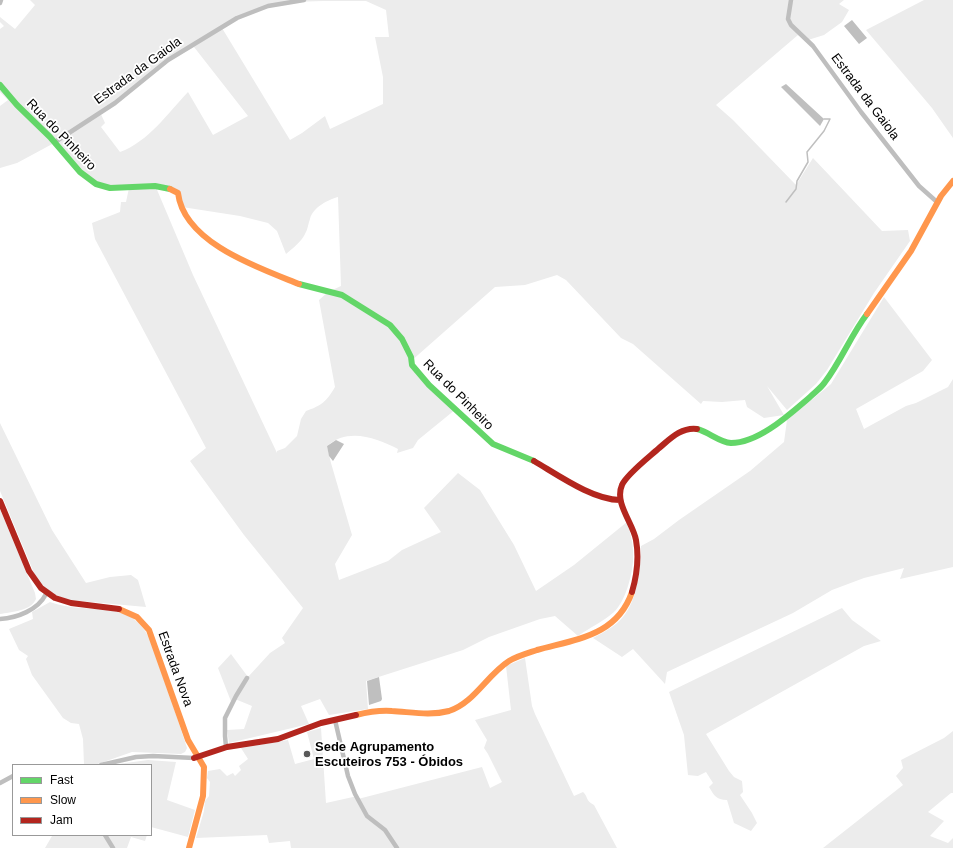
<!DOCTYPE html>
<html>
<head>
<meta charset="utf-8">
<style>
	body { margin:0 }
	#map { position:relative; width:953px; height:848px; overflow:hidden; background:#fff; font-family:Arial,sans-serif }
	canvas { display:block }
	.legend { position:absolute; left:12px; top:764px; width:140px; height:72px; box-sizing:border-box; background:#fff; border:1px solid #999; margin:0; padding:5px 7px; list-style:none; font-size:12px; color:#000 }
	.legend li { display:flex; align-items:center; gap:8px; height:20px }
	.legend b { width:20px; border:1px solid #999 }
</style>
</head>
<body>
<div id="map">
<canvas width="953" height="848"></canvas>
<ul class="legend">
<li><b style="height:5px;background:#63d668"></b>Fast</li>
<li><b style="height:5px;background:#ff974d"></b>Slow</li>
<li><b style="height:5px;background:#b3261e"></b>Jam</li>
</ul>
</div>
<script>
const ctx = document.querySelector('canvas').getContext('2d');
ctx.lineJoin = 'round';
function fillPath(path, color) { ctx.fillStyle = color; ctx.fill(path, 'evenodd'); }
function strokePath(path, color, width, dash) { ctx.strokeStyle = color; ctx.lineWidth = width; ctx.lineCap = dash ? 'butt' : 'round'; ctx.setLineDash(dash || []); ctx.stroke(path); }
function write(font, color, halo, rows, align = 'center') {
  ctx.font = font + ' Arial,sans-serif'; ctx.lineWidth = 3.5; ctx.setLineDash([]); ctx.textBaseline = 'middle'; ctx.strokeStyle = halo; ctx.fillStyle = color; for (const [text, x, y, turn = 0] of rows) {
    ctx.save(); ctx.translate(x, y); ctx.rotate((+turn || 0) * Math.PI / 180); ctx.textAlign = isNaN(turn) ? turn : align; if (halo) ctx.strokeText(text, 0, 0); ctx.fillText(text, 0, 0); ctx.restore();
  }
}
const green = new Path2D(`
	M30,0H844L839,4L849,10L842,22L824,35L808,40L798,35L716,105L733,120L796,185L813,158L882,231L908,230L910,241L874,293L827,370L816,384L787,410L767,386L784,415L764,418L747,407L745,400L722,402L703,401L701,404L633,344L621,338L566,280L557,275L525,285L495,287L410,362L456,409L418,440L413,448L397,453L398,449C377,438 348,427 327,446L331,463L352,535L335,564L339,580L388,561L402,550L441,532L424,508L458,473L480,490L514,545L536,591L574,565L627,522C631,534 634,548 633,561C632,576 625,602 614,612C604,621 589,628 578,636L555,616L540,619L489,637L463,650L366,681L368,709L329,715L320,699L301,706L309,724L229,743L227,730L244,729L252,706L235,699L232,704L218,668L231,654L248,677L270,653L285,643L282,638L303,608L244,535L190,461L206,448L95,239L92,223L120,212L121,202H126L129,188H110L89,179L56,142L17,163L0,168V106L8,100L0,92V29L4,26L0,22V17L15,29L35,5ZM323,1H366L386,10L389,37H375L383,77V104L330,129L325,116L302,133L290,140L222,28L253,11L292,2ZM194,47L248,116L213,135L188,92C168,113 148,142 120,152L101,127L105,123L100,112L171,60ZM155,185L178,193L182,207L240,216L268,223L277,231L286,254C293,248 301,242 305,234C308,229 308,224 310,219C313,207 328,200 338,197L341,286L328,292L319,300L335,387C327,401 321,406 306,411L301,419L297,436L285,448L277,451V453L193,275Z
	M924,0H953V138L932,108L866,30Z
	M884,297L932,360L923,371L856,409L864,429L906,406L916,403L948,387L953,379V567L900,579L904,568L864,578L832,590L793,613L667,672L665,684L633,649L622,657L593,638C599,635 606,631 612,627C638,610 639,574 641,546L654,539L679,520L750,471L784,442L787,420L831,384Z
	M0,423L52,530L86,583L110,577L131,575L138,580L146,607L69,600L55,595L44,588L37,580L0,491Z
	M0,509L35,593L36,599C31,611 11,612 0,614Z
	M50,602C74,611 101,606 125,614C132,617 138,622 142,627C151,637 154,651 158,663C168,691 178,720 187,748L185,752L181,754L132,752L95,765H84L83,739L79,724L71,723L63,718L32,675L26,659L28,656L19,650L9,629L33,619L32,612Z
	M842,608L852,620L881,641L864,646L706,734L729,771L734,777L742,781L743,792L740,795L752,813L757,823L751,831L734,823L727,800C716,800 714,795 709,787L713,783L706,772L698,776L688,775L684,735L669,692Z
	M525,658L532,706L535,714L574,796L583,792C589,798 585,800 594,805L617,848H291L290,841L269,843L267,835L196,838L204,811L205,801L209,796L210,782L207,778L208,771L220,769L227,776L233,773L235,776L241,770L239,766L248,759L241,748L288,740L295,764L314,759L307,732L321,728L326,803L353,797H357L358,799L482,767L490,788L502,782L488,754L484,748L487,740L475,720L511,710L506,666Z
	M953,731V793H951L928,812L944,821L930,836L948,843L953,838V848H823L903,785L896,776L903,768L901,760L944,738Z
	M148,760L176,762L167,800L195,810L188,837L151,827V765H111Z
	M51,835H147L145,841L131,837L127,848H45L52,836Z`);
const water = new Path2D(`
	M852,20L867,38L859,44L844,26Z
	M786,84L824,119L820,126L781,87Z
	M336,440L344,444L333,461L329,456L327,446Z
	M379,677L382,699L381,701L369,705L367,681Z`);
const stream = new Path2D(`
	M786,202L796,189L797,181L808,162L807,152L824,131L830,119H824`);
const street = new Path2D(`
	M791,0L788,19L791,25L813,46L861,112L919,186L937,202
	M0,3L1,0
	M55,142L115,103L168,60L237,18L268,6L304,0
	M0,619C17,618 38,610 46,594
	M335,720L348,776L355,794L367,816L385,830L397,848
	M226,747L225,736V718L236,696L247,678
	M101,765L136,757L153,756L194,758
	M0,783L13,776
	M105,835L113,848`);
const fast = new Path2D(`
	M0,85L17,105L50,137L80,172L96,184L110,188L155,186L170,189
	M299,284L342,295L390,325L402,339L411,357L412,365L429,385L493,444L534,461
	M697,429C709,432 719,442 731,443C759,443 790,414 810,397C815,392 821,388 825,382C841,361 851,335 867,314`);
const slow = new Path2D(`
	M170,189L178,193C184,243 259,268 299,284
	M867,314L911,251L941,196L953,181
	M119,609L137,617L149,630L188,740L204,767L203,796L189,848
	M356,715C368,712 379,710 392,711C411,712 430,716 449,711C474,703 487,675 509,661C517,656 528,653 537,650C576,639 617,636 632,592`);
const jam = new Path2D(`
	M534,461C558,475 593,500 620,500
	M0,501L29,571L41,588L55,598L71,603L119,609
	M632,592C637,575 639,557 636,540C633,523 614,503 622,485C626,475 649,457 658,449C670,439 681,427 697,429
	M194,758L227,747L278,739L321,723L356,715`);
const markers = [
	[307,754,4,"#595959"]
];
const streetNames = [
	["Estrada da Gaiola",138,71,-36],
	["Estrada da Gaiola",865,97,53],
	["Rua do Pinheiro",61,135,46],
	["Rua do Pinheiro",458,395,45],
	["Estrada Nova",175,669,70]
];
const poiNames = [
	["Sede Agrupamento",315,747],
	["Escuteiros 753 - Óbidos",315,762]
];
fillPath(green, '#ececec');
fillPath(water, '#bfbfbf');
strokePath(stream, '#bfbfbf', 1.5);
strokePath(street, '#bebebe', 4.5);
strokePath(fast, '#63d668', 6);
strokePath(slow, '#ff974d', 6);
strokePath(jam, '#b3261e', 6);
for (const [x, y, r, color] of markers) { const dot = new Path2D(); dot.arc(x, y, r, 0, 2 * Math.PI); ctx.fillStyle = color; ctx.fill(dot); strokePath(dot, '#fff', 1.5); }
write('13px', '#000', '#fff', streetNames);
write('bold 13px', '#000', '#fff', poiNames, 'left');
</script>
</body>
</html>
